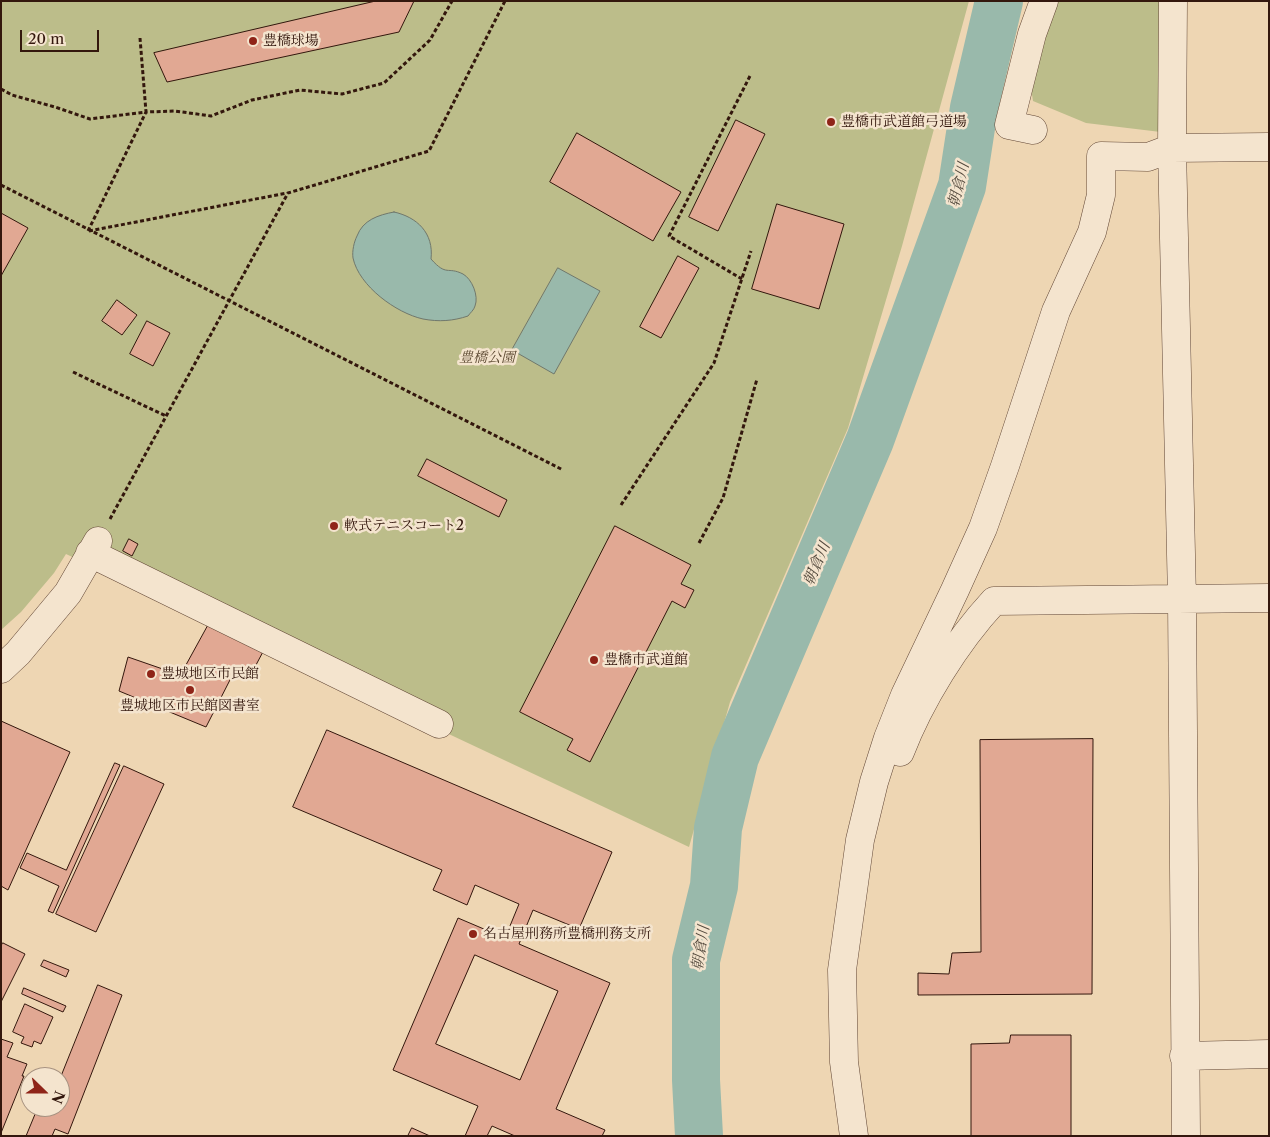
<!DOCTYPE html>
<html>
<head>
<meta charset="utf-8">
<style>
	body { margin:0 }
	#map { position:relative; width:1270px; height:1137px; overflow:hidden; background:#eed6b3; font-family:"Libre Caslon Text",serif }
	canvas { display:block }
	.frame { position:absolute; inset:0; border:2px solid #33170d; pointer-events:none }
	.north { position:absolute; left:20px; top:1067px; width:50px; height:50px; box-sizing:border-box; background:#f4e4ce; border:1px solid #a79281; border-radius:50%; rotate:112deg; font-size:14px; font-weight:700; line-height:20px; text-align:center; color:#33170d }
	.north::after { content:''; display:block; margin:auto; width:18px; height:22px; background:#8f2418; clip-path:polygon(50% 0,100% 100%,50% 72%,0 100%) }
	.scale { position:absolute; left:20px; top:30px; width:79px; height:22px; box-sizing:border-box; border:2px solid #33170d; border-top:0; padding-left:6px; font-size:15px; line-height:18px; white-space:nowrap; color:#33170d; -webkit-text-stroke:4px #f4e4ce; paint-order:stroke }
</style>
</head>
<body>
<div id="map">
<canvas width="1270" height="1137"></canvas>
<div class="frame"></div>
<div class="north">N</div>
<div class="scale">20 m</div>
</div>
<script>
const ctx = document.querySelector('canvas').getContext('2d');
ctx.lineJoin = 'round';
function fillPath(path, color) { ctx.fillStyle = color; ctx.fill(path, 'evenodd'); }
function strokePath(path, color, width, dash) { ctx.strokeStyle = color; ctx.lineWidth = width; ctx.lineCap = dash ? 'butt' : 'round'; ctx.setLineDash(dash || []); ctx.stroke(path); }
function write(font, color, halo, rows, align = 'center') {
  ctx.font = font + ' "Libre Caslon Text","Noto Serif JP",serif'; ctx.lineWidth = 5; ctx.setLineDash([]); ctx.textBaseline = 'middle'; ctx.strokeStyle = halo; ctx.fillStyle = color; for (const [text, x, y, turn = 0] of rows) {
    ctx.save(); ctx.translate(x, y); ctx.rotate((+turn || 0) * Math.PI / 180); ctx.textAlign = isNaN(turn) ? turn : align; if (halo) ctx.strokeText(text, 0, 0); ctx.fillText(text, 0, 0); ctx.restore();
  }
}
const green = new Path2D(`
	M1,1H969L902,246L848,428L730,702L689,847L66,554L54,573L21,612L1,630Z
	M1044,1H1172L1169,133L1086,123L1033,101L1030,81Z`);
const water = new Path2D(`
	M394,212C417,217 434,233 431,259C447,277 447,266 463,274C472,279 479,296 475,306C474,310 470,313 468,316C453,321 439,322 423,319C396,313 359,286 353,258C352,251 354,242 357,236C363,220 378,215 394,212Z
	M558,268L600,291L554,374L512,350Z`);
const river = new Path2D(`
	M699,1136L696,1080V960L714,886L718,828L735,757L870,440L962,186L974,108L999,1`);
const building = new Path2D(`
	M376,1H414L399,32L167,82L154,53Z
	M736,120L765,134L718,231L689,217Z
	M577,133L681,192L653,241L550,182Z
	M777,204L844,224L819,309L752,289Z
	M1,213L28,228L1,276Z
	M678,256L699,268L661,338L640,327Z
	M117,300L137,315L122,335L102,321Z
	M147,321L170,333L153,366L130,354Z
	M427,459L507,500L499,517L418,476Z
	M615,526L691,565L681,584L694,590L685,608L672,601L590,762L567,750L573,739L520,712Z
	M129,539L138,544L132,556L123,551Z
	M210,622L265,648L248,680L233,674L206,727L119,691L128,657L180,675Z
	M1,721L70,752L8,890L1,886Z
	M327,730L612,852L579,929L533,910L519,944L610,983L556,1109L605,1130L602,1136H515L492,1126L487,1136H465L478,1106L393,1070L458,918L505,938L519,904L475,885L467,905L433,890L442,870L293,807ZM475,955L558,991L520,1080L436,1044Z
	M1093,739L1092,994L918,995V973L949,974L952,953L981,952L980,740Z
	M115,763L120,765L53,913L48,911L59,886L20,868L27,853L66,870Z
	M124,766L164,784L96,932L56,914Z
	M3,943L25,954L1,1002V946Z
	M44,960L69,970L66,977L41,966Z
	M98,985L122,995L68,1134L55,1129L52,1136H26L38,1107H60V1079Z
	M24,988L66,1006L63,1012L22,994Z
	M25,1004L53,1017L41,1044L34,1041L32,1047L21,1043L24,1037L13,1032Z
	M1011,1035H1071V1136H971V1044L1009,1043Z
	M1,1039L13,1043L7,1057L27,1064L22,1076H24L1,1133Z
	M412,1128L430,1136H408Z`);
const path = new Path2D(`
	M1,89L12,95L55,107L90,119L146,112L140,38
	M1,185L563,470
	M88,231L146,112L175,111L211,116L252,100L300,90L342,94L384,83L430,40L452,1
	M89,231L287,193
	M742,279L669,236L751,74
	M73,372L166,416
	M621,505L714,363L751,251
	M110,519L288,193L429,151L505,1
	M699,543L723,498L757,379`);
const minor = new Path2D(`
	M1033,130L1009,125L1032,34L1044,1
	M90,553L439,724
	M1,669L18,653L68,593L98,541
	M900,752C920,700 956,642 994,601L1269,598
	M1184,1056L1269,1054
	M854,1136L844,1062L842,970L860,840L874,782L888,738L905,695L955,590L983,528L1005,466L1056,311L1092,232L1101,195V156L1148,157L1172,148L1173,1
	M1186,1136L1182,599L1172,148L1269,147`);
const markers = [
	[253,41,5,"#8f2418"],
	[831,122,5,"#8f2418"],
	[334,526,5,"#8f2418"],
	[594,660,5,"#8f2418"],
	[151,674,5,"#8f2418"],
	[190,690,5,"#8f2418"],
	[473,934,5,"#8f2418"]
];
const poiNames = [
	["豊橋球場",263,41],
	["豊橋市武道館弓道場",841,122],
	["軟式テニスコート2",344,526],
	["豊橋市武道館",604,660],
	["豊城地区市民館",161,674],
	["豊城地区市民館図書室",190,706,"center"],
	["名古屋刑務所豊橋刑務支所",483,934]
];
const parkNames = [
	["豊橋公園",487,358]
];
const waterNames = [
	["朝倉川",959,185,-76],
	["朝倉川",817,564,-67],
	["朝倉川",701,948,-81]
];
fillPath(green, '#bcbd8a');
fillPath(water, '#99b9ab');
strokePath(water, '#70786c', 1);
strokePath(river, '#99b9ab', 48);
fillPath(building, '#e1a893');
strokePath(building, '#33170d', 1);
strokePath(minor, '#624736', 29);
strokePath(path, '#33170d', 3, [4, 2.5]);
strokePath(minor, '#f4e4ce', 28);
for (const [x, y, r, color] of markers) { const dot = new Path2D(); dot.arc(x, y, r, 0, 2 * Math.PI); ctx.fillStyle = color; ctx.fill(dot); strokePath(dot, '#f4e4ce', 2); }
write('14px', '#33170d', '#f4e4ce', poiNames, 'left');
write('italic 14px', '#5c4932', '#f4e4ce', parkNames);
write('italic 15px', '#52483c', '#f4e4ce', waterNames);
</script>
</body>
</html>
